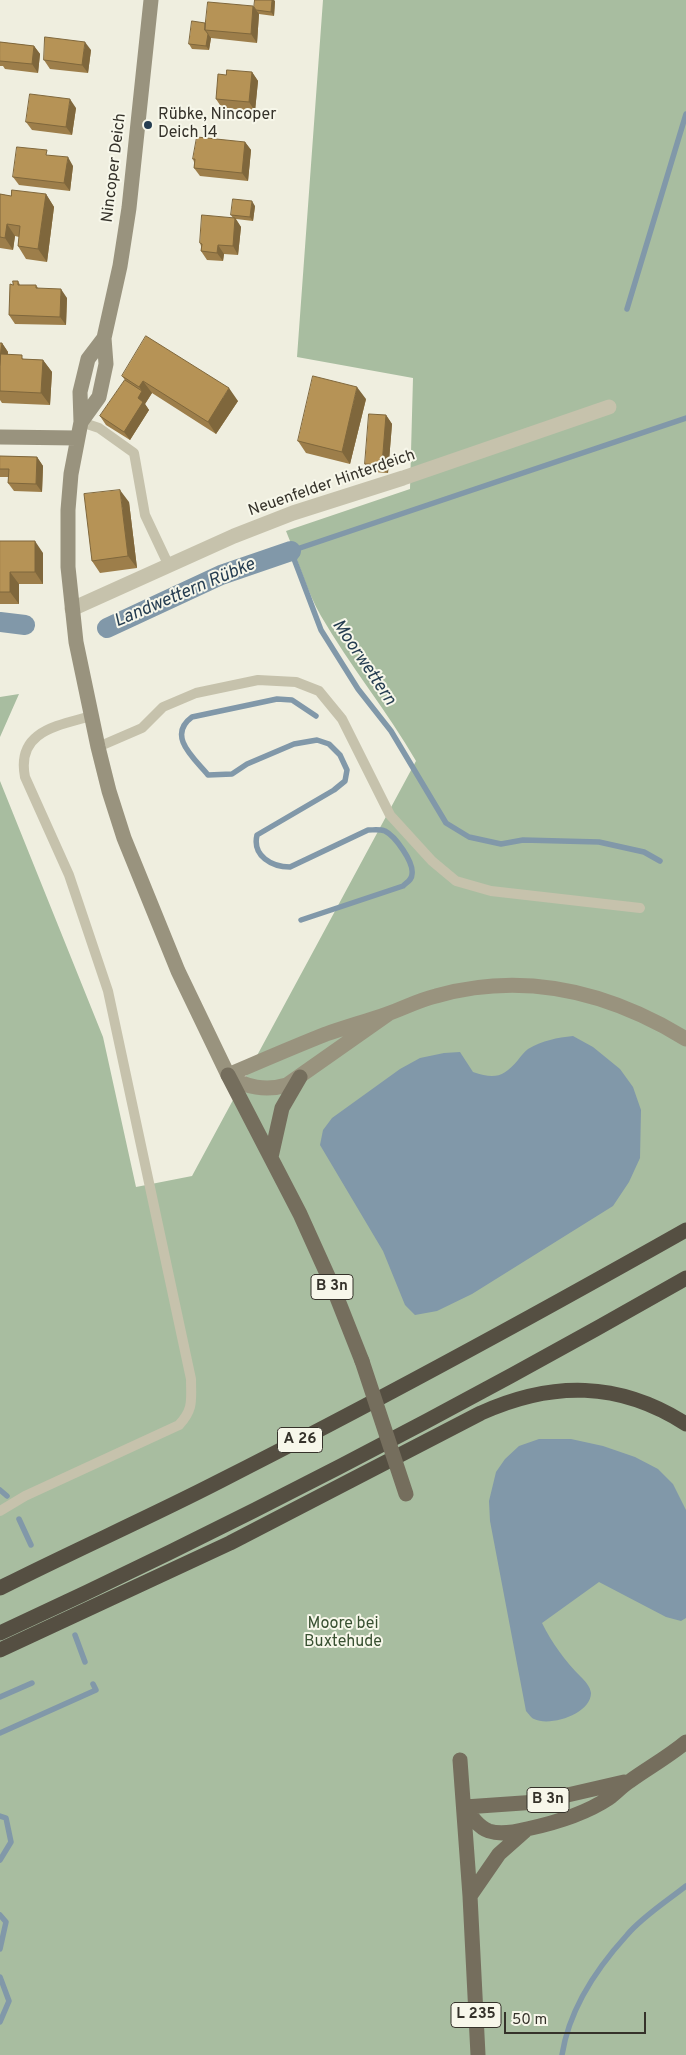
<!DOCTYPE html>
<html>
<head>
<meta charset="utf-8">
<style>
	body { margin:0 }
	#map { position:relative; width:686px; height:2055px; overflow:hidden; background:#efeedf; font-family:Overpass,sans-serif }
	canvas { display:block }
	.scale { position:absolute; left:504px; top:2012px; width:142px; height:22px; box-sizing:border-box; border:2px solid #35322a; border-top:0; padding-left:6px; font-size:15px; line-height:18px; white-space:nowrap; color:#35322a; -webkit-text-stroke:4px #f7f7ea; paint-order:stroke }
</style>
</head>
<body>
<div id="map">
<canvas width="686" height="2055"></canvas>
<div class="scale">50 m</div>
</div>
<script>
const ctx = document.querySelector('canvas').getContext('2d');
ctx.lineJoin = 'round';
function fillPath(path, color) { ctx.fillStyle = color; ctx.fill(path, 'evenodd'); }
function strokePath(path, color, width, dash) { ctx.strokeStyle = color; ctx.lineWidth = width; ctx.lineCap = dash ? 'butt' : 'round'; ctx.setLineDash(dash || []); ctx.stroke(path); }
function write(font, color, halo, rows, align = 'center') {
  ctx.font = font + ' Overpass,sans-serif'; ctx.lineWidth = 4; ctx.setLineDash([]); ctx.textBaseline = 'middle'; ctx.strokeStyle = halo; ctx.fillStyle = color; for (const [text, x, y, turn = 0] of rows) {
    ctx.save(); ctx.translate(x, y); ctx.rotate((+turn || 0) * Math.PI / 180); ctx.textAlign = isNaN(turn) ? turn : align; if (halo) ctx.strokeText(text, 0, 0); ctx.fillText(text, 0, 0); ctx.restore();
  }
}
const green = new Path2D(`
	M323,0H686V2055H0V781L103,1037L136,1187L192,1176L416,761C387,711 350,666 321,616C307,592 297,557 286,531L410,489L413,378L297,357Z
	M19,694L0,737V697Z`);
const water = new Path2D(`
	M573,1036L593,1047L620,1069L633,1087L641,1110L640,1158L629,1182L613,1206L472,1294L437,1311L415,1315L405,1305L383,1251L320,1145L323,1130L332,1118L400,1069L420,1058L444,1053L460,1052L473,1072C494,1079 503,1078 518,1060C521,1056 524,1052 528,1049C543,1040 557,1038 573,1036Z
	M539,1439H571L603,1446L635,1457L658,1469L673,1484L686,1510V1618L681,1621L666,1617L599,1582L542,1623C552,1643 565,1661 581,1677C585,1681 590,1686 591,1693C591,1714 550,1727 534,1719C531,1718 529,1714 526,1711L490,1521L489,1501L496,1472L505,1459L519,1446Z`);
const stream = new Path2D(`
	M627,309L686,114
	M660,861L644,852L599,842L523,840L501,844L469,837L446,823L391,731L358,689L321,630L291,551L686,418
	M301,920L403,886C407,882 412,880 412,874C414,862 395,836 385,831C380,829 374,830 368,830L290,867C272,867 252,856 257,835L334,790L345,781L347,770L340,755L329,744L317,740L294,744L247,764L232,774L208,775C195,759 166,736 192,717L277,699L292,700L316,716
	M0,1490L7,1496
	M19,1519L31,1545
	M75,1635L85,1662
	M0,1697L32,1683
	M0,1733L96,1690L93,1684
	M0,1816L6,1818L11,1842L0,1860
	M0,1915L6,1922L0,1949
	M0,1977L9,2001L0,2022
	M562,2055C569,2010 596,1969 627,1935C642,1917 667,1901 686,1886`);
const canal = new Path2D(`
	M0,622L25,625
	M107,628L221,575L291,551`);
const lane = new Path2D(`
	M81,422L99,428L134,453L145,515L169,566
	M98,747L142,728L163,707L196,693L258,680L296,682L319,691L342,719L390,815L432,861L456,881L491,891L640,908
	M0,1511L25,1496L179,1425C194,1409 191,1400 191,1379L108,991L69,875L25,777C16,731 57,726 91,716`);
const street = new Path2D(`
	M72,609L234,536L293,513L403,478L609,407`);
const secondary = new Path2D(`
	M104,338L88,359L80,392L81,422L71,474L68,510V567L76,642L98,747L109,791L124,838L178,971L228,1075C245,1088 267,1091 287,1085L388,1014
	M81,422L99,397L106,364L104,338L120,266L129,208L151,0
	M0,437L77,438
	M228,1075C261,1061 293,1047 326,1034C346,1027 367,1021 387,1014C404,1008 419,1000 436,996C525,971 609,992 686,1039`);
const primary = new Path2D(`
	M228,1075L300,1214L332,1285L362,1361
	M271,1157L282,1108L300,1077
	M460,1760L470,1896L478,2055
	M465,1807C471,1816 478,1827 489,1831C501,1835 515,1832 527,1829C555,1823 585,1814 609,1798C616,1793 622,1786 630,1781C648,1768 668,1757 686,1742
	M465,1807L537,1802L624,1782
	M470,1896L499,1854L525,1831`);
const highway = new Path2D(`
	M0,1588C73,1551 148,1518 220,1481C378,1401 532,1317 686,1230
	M0,1633C234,1525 462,1406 686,1278
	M0,1650L230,1543L481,1413C552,1381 619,1381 686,1424`);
const primaryBridge = new Path2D(`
	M362,1361L406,1494`);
const wall = new Path2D(`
	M275,1L274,16L259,14L257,43L211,38L209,50L192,49L189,44L205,23L253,6L254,7Z
	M0,42L34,46L40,54L38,73L5,69L3,66H0Z
	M91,50L88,73L50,69L44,60Z
	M252,72L258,81L255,111L222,108L216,99L226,75Z
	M76,108L72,135L32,130L26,122Z
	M245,142L251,150L248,181L200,176L194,168V162L193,159Z
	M50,155L73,166L70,191L19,185L13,177Z
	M0,194L11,196L46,194L54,207L47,262L26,259L18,246L19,237L15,236L13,250L0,248Z
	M255,206L253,221L236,219L241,227L238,255L224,254L223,261L207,260L201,251V246L200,243L233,218L231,215Z
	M18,281L20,285H36L38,288L67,298L66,325L15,324L9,315L13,285Z
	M0,343H2L8,352V354L24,359L43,360L52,372L50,405L2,403L0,400Z
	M122,376L238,401L216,434L152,393L145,404L149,410L130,440L106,425L100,416L125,380Z
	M366,399L350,464L306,453L298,441Z
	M386,415L392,424L388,473L371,472L365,464Z
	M0,456L37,457L43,466L42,492L14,491L8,483V477H0Z
	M129,502L137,568L100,573L92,561Z
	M0,541L43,553V584H19V604H0Z`);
const shadedWall = new Path2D(`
	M272,0H274L275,1L274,16L271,12Z
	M253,6L259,14L257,43L251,34Z
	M208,34L211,38L209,50L206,46Z
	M85,42L91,50L88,73L82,65Z
	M34,46L40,54L38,73L32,64Z
	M252,72L258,81L255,111L249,102Z
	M70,99L76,108L72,135L66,127Z
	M245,142L251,150L248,181L242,173Z
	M68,157L73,166L70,191L64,183Z
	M46,194L54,207L47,262L38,249Z
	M252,201L255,206L253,221L250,217Z
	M235,218L241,227L238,255L233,246Z
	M7,224L15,236L13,250L5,238Z
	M218,245L224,254L223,261L217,253Z
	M61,289L67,298L66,325L60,317Z
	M2,343L8,352L3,379L0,374V357Z
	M43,360L52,372L50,405L41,393Z
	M143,381L152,393L145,404L149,410L130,440L124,432L138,398L142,391L139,387Z
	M357,387L366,399L350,464L342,452Z
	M229,388L238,401L216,434L208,422Z
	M386,415L392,424L388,473L382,465Z
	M37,457L43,466L42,492L36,484Z
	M120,490L129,502L137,568L128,556Z
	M35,541L43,553V584L35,572Z
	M10,572L19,584V604L10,592Z`);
const building = new Path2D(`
	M255,0H272L271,12L256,10L254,7Z
	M208,2L253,6L251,34L205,30Z
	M192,21L205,23V30L208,34L206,46L189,44Z
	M45,37L85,42L82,65L44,60Z
	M0,42L34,46L32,64L0,61Z
	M227,70L252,72L249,102L216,99L218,74L226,75Z
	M30,94L70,99L66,127L26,122Z
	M197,137L245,142L242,173L194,168L195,159H193Z
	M17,147L47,150L46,155L68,157L64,183L13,177Z
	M12,190L46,194L38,249L18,246L20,226L7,224L5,238L0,237V194L11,196Z
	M233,199L252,201L250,217L231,215Z
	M202,215L235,218L233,246L218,245L217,253L201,251L202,244L200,243Z
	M13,281H18V285H36V288L61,289L60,317L9,315L10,284L13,285Z
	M146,336L229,388L208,422L143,381L139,387L122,376Z
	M0,343H2L0,357Z
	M1,354L22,355V359L43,360L41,393L0,391V367Z
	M313,376L357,387L342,452L298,441Z
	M125,380L142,391L138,398L143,402L124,432L100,416Z
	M369,414L386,415L382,465L365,464Z
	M0,456L37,457L36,484L8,483L9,469H0Z
	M120,490L128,556L92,561L84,494Z
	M0,541H35V572H10V592H0Z`);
const markers = [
	[148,125,5,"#253d51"]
];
const shields = [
	[332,1287,42],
	[300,1440,45],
	[548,1800,42],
	[476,2015,50]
];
const shieldNames = [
	["B 3n",332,1287],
	["A 26",300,1440],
	["B 3n",548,1800],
	["L 235",476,2015]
];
const poiNames = [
	["Rübke, Nincoper",158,116],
	["Deich 14",158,134]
];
const streetNames = [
	["Nincoper Deich",115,168,-83],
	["Neuenfelder Hinterdeich",332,484,-19]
];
const parkNames = [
	["Moore bei",343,1625],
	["Buxtehude",343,1643]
];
const waterNames = [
	["Landwettern Rübke",185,594,-23],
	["Moorwettern",363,663,56]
];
fillPath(green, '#a8bda0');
fillPath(water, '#8198a9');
strokePath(stream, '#8198a9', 5.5);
strokePath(canal, '#8198a9', 20);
strokePath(lane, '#c6c2ac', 10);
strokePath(street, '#c6c2ac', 15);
strokePath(secondary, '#99937e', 15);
strokePath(primary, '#756e5d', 15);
strokePath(highway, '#554f42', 15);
strokePath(primaryBridge, '#756e5d', 15);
fillPath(wall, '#9d7e4a');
fillPath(shadedWall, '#7f673c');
fillPath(building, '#b69356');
strokePath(building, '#7f673c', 1);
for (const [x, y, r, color] of markers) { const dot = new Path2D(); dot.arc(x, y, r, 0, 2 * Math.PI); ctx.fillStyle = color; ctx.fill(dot); strokePath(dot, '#f7f7ea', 2); }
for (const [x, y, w] of shields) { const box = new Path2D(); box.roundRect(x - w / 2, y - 12.5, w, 25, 4); ctx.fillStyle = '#f7f7ea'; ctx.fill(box); strokePath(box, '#35322a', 1); }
write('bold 15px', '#35322a', null, shieldNames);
write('16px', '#35322a', '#f7f7ea', poiNames, 'left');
write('16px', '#35322a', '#f7f7ea', streetNames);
write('16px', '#385031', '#f7f7ea', parkNames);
write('italic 18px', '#253d51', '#f7f7ea', waterNames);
</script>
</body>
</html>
